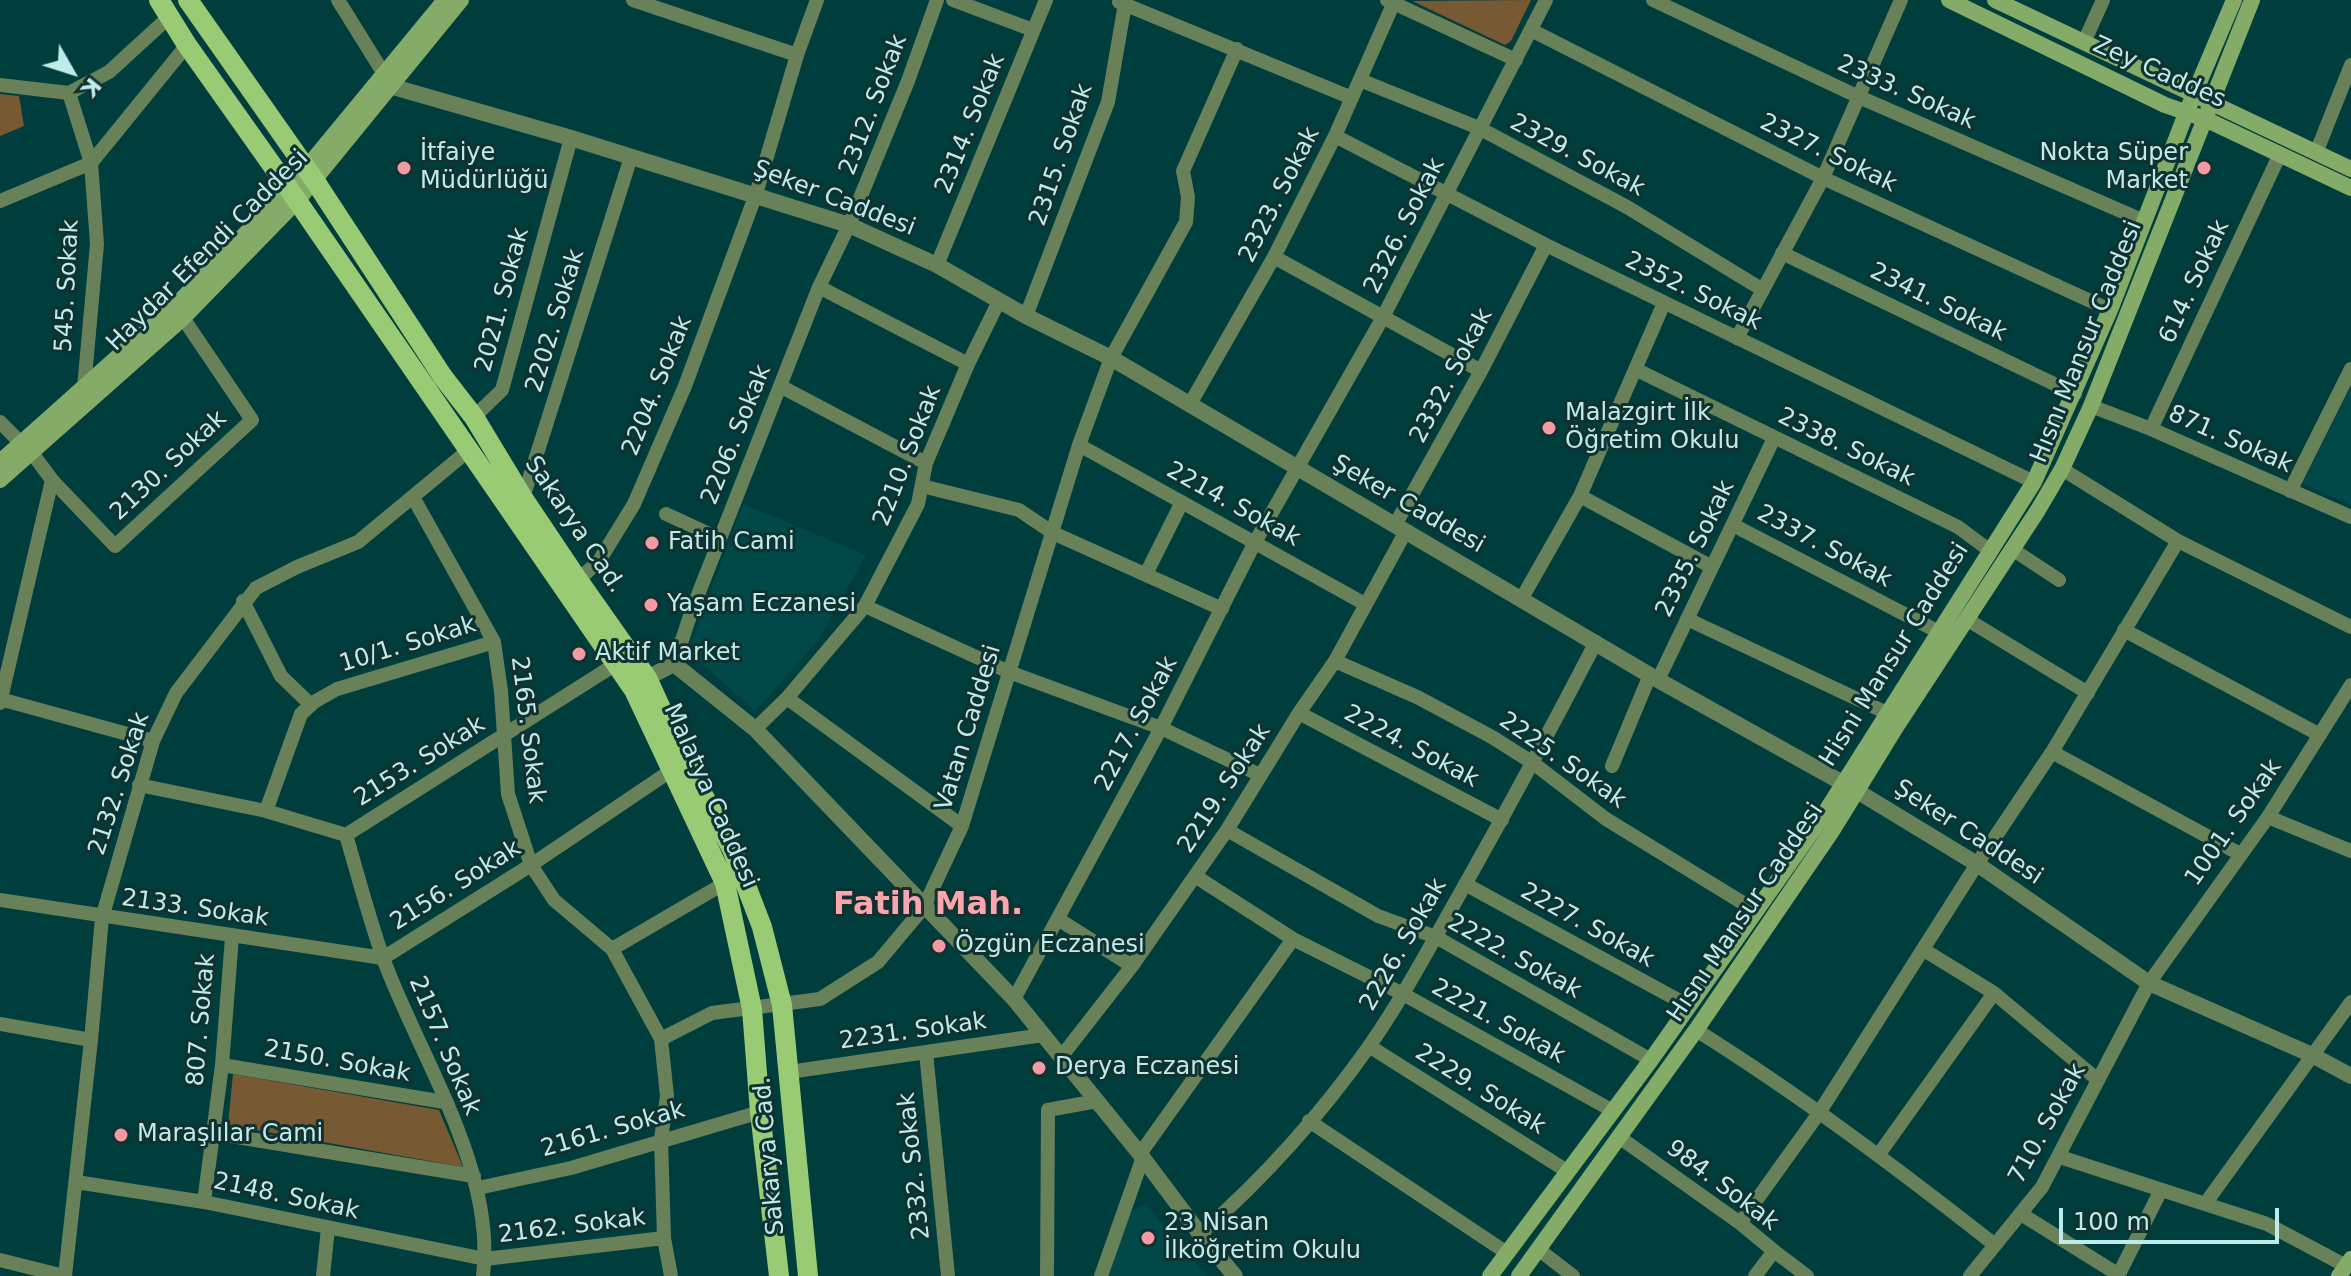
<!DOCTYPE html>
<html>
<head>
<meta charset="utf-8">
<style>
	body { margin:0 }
	#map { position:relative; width:2351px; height:1276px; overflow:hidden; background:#003e3e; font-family:"DejaVu Sans",sans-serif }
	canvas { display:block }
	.north { position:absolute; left:32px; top:32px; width:80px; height:80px; -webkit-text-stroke:6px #113131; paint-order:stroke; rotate:129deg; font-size:22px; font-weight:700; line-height:32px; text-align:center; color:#beecea }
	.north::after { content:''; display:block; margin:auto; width:28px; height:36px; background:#beecea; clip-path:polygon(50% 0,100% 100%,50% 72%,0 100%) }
	.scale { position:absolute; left:2059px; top:1208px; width:220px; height:36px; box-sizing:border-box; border:4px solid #beecea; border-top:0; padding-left:10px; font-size:24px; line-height:28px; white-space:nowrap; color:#beecea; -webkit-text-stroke:6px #113131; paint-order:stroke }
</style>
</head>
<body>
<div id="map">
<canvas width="2351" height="1276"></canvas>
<div class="north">K</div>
<div class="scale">100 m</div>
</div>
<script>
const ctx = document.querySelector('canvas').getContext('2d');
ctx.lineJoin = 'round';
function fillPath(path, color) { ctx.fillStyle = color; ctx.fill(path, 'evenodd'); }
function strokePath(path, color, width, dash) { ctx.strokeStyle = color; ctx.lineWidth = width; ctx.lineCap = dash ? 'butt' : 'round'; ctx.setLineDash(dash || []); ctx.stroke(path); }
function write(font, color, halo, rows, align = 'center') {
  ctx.font = font + ' "DejaVu Sans",sans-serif'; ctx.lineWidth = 6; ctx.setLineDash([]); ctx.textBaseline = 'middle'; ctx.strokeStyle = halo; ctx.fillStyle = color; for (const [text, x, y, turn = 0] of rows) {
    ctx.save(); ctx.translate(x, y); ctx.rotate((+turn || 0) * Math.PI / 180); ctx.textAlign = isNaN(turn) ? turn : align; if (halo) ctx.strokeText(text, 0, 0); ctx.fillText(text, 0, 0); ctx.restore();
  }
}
const built = new Path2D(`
	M2351,386V505L2302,483Z
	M743,504L866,555L816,643L755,711L688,651Z
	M1146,1204L1207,1276H1109L1128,1213Z`);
const green = new Path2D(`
	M1531,0L1511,41L1505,45L1412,1Z
	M0,94L19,96L24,126L0,136Z
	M233,1074L439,1110L463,1167L228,1125Z`);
const minor = new Path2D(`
	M338,0L384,74
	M633,0L797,55
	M953,0L1033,30
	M1387,0L1516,60
	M1653,0L1859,97L2144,221
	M1119,2L1352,98
	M1531,30L1823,178L2110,310
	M2084,42L2103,0
	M1360,80L1479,128L1627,207L1763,290
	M0,85L69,93L109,72L169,17
	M69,93L91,163L97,244L84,388
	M1335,136L1546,245L2034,482
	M2316,153L2351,65
	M0,201L91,163L187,45
	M1782,253L2075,394
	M1274,257L1481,371
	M937,265L1046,0
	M819,287L968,364
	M1026,316L1108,102L1125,4
	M1737,338L1823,178L1901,0
	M1637,370L1958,527L1989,550
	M780,386L926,463
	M1190,404L1274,257L1335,136L1395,0
	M2091,406L2151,429L2351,517
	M474,417L502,390L571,138
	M0,422L22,444
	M2151,429L2280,154
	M1079,445L1365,604
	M32,453L52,480L115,546L252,420L183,318
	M2062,469L2178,541L2351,627
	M922,486L1019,510L1053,533L1222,609
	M2290,491L2351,369
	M1580,496L1712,567
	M413,497L494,642L501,691L508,794L531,865L554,900L612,949L661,1039L667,1096L661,1139L664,1238L671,1276
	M523,498L631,157
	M666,514L720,539
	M1395,525L1481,371L1546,245
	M1733,525L1937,631
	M2012,549L2059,580
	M1146,574L1182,502
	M578,580L599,561L634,504L685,386L756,194L797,55L817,0
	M1522,598L1580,496L1664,303
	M243,601L281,676L311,705
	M865,606L1009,672L1161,728L1260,775
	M1687,619L1887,713
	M1968,620L2088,693
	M2124,630L2320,735
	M1335,661L1417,697L1492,737L1533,763L1606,819L1756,911
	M674,664L692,610L780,386L819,287L849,225L908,81L937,0
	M1658,680L1774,438
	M787,698L962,826
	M0,699L153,741
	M0,703L52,480
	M1299,713L1502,820
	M755,729L787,698L865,606L918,504L926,463L968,364L999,301
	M2052,752L2240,854
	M1612,766L1650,675
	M139,785L266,811L346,835L616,664
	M266,811L301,714L314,702L337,689L494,642
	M2268,817L2351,851
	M1227,830L1378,916L1436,937L1651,1060
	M346,835C358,876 369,918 383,958C419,1056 496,1169 483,1276
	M1195,876L1293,939L1403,994L1613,1111
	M1465,884L1689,1006
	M0,900L383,958L531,865L672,770
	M1058,919L1132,966
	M612,949L725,883
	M1924,950L1994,993L2098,1080
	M1014,999L1161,728L1254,544L1382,319L1546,0
	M0,1024L91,1040
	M1696,1030C1800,1095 1898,1169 1995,1245
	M661,1039L712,1013L820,999L878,962L924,907L962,826L1079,445L1111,358L1186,222L1188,197L1183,171L1237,49
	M1369,1046L1567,1171
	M926,1052L948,1276
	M1061,1057L1132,966L1227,830L1299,713L1335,661L1406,531
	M222,1065L444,1102
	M789,1072L1043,1035
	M1309,1121L1507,1253
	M213,1133L474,1176
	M1619,1137L1740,1223L1774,1251L1755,1276
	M1140,1154L1293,939
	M1879,1154L1994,993
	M2060,1157L2267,1224L2346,1266
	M76,1182L204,1202L485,1259L664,1238
	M478,1188L571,1168L760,1112
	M204,1202L222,1065L232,937
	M2205,1204L2351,1002
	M2021,1214L2119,1275
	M1740,1223L1819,1113L1977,864L2052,752L2178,541
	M1200,1234C1263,1179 1322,1113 1370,1045C1406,993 1435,937 1466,883C1511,803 1554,723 1596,642
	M1538,1249L1573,1276
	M1774,1251L1807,1276
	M0,1260L64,1276
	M65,1276L91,1040L102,918L153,741L176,693L256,588L297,567L358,542L469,450
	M323,1276L328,1228
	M1047,1276L1048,1110L1097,1101
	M1101,1276L1143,1157
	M1970,1276L2042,1187L2149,983L2268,817L2351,685
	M2118,1276L2161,1190`);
const tertiary = new Path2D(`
	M390,86L571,138L849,225L937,265L1026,316L1111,358L1658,680L1857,791L1977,864L2149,983L2312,1055L2351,1076
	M647,678L674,664L755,729L1014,999L1140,1154L1200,1234L1235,1276`);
const secondary = new Path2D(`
	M1949,0L2165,105L2205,119L2351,188
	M1995,0L2351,169
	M0,462L178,303L289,189L445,0
	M0,480L183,318L297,201L461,0
	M1490,1276L1651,1060L1821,819L2034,482L2110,310L2187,111L2234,0
	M1519,1276L1696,1030L1832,831L1896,727L2038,510L2062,469L2091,406L2252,0
	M2339,1276L2351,1259`);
const primary = new Path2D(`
	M159,0L187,45L289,189L634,690L725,883L752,1009L760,1112L779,1276
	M188,0L315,181L443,377L474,417L523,498L578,580L647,678L687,765L732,849L762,927L782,1005L808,1276`);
const markers = [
	[404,168,8,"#f49aa3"],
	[2204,168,8,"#f49aa3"],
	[1549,428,8,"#f49aa3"],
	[652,543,8,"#f49aa3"],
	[651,605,8,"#f49aa3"],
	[579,654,8,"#f49aa3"],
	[939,946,8,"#f49aa3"],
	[1039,1068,8,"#f49aa3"],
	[121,1135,8,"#f49aa3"],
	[1148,1238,8,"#f49aa3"]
];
const streetNames = [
	["Zey Caddes",2159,73,24],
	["2333. Sokak",1906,93,24],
	["2312. Sokak",874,105,-69],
	["2314. Sokak",971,124,-68],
	["2327. Sokak",1828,154,26],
	["2315. Sokak",1062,155,-71],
	["2329. Sokak",1577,156,28],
	["2323. Sokak",1280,195,-63],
	["Şeker Caddesi",834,199,21],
	["2326. Sokak",1405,226,-63],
	["Haydar Efendi Caddesi",208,251,-45],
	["614. Sokak",2195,282,-65],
	["545. Sokak",68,286,-87],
	["2352. Sokak",1693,292,26],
	["2021. Sokak",503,300,-75],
	["2341. Sokak",1938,303,26],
	["2202. Sokak",556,321,-73],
	["Hısnı Mansur Caddesi",2087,342,-68],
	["2332. Sokak",1452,376,-62],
	["2204. Sokak",658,386,-68],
	["2206. Sokak",737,435,-68],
	["871. Sokak",2230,440,24],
	["2338. Sokak",1846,448,26],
	["2210. Sokak",908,456,-69],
	["2130. Sokak",169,466,-43],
	["2214. Sokak",1233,505,29],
	["Şeker Caddesi",1408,505,30],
	["Sakarya Cad.",574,525,56],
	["2337. Sokak",1824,547,28],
	["2335. Sokak",1696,549,-64],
	["10/1. Sokak",408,645,-17],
	["Hisni Mansur Caddesi",1895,655,-58],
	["2217. Sokak",1137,724,-62],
	["Vatan Caddesi",969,728,-73],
	["2165. Sokak",527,730,83],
	["2224. Sokak",1411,747,28],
	["2225. Sokak",1562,761,35],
	["2153. Sokak",420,762,-32],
	["2132. Sokak",120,784,-72],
	["2219. Sokak",1225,789,-57],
	["Malatya Caddesi",710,796,66],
	["1001. Sokak",2234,823,-55],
	["Şeker Caddesi",1968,833,33],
	["2156. Sokak",456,886,-32],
	["2133. Sokak",195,909,8],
	["Hısnı Mansur Caddesi",1746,913,-56],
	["2227. Sokak",1587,926,29],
	["2226. Sokak",1404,945,-60],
	["2222. Sokak",1514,957,29],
	["807. Sokak",202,1020,-85],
	["2221. Sokak",1498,1022,29],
	["2231. Sokak",913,1032,-8],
	["2157. Sokak",444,1046,67],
	["2150. Sokak",337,1062,10],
	["2229. Sokak",1480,1090,32],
	["710. Sokak",2048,1124,-61],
	["2161. Sokak",613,1130,-16],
	["Sakarya Cad.",770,1156,-95],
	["2332. Sokak",915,1166,-96],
	["984. Sokak",1722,1186,37],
	["2148. Sokak",286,1197,12],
	["2162. Sokak",572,1227,-7]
];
const poiNames = [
	["İtfaiye",420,154],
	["Müdürlüğü",420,182],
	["Nokta Süper",2188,154,"right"],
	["Market",2188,182,"right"],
	["Malazgirt İlk",1565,414],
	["Öğretim Okulu",1565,442],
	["Fatih Cami",668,543],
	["Yaşam Eczanesi",667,605],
	["Aktif Market",595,654],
	["Özgün Eczanesi",955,946],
	["Derya Eczanesi",1055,1068],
	["Maraşlılar Cami",137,1135],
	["23 Nisan",1164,1224],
	["İlköğretim Okulu",1164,1252]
];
const districtNames = [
	["Fatih Mah.",928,906]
];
fillPath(built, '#004948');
fillPath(green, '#775a33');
strokePath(minor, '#688158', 14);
strokePath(tertiary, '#688158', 16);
strokePath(secondary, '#84ab68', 16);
strokePath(primary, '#99cb75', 20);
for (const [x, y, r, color] of markers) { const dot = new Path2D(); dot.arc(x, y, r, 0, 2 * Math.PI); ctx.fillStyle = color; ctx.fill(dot); strokePath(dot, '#113131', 3); }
write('24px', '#beecea', '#113131', streetNames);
write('24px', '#beecea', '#113131', poiNames, 'left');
write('bold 32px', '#faa6ae', '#113131', districtNames);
</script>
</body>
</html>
